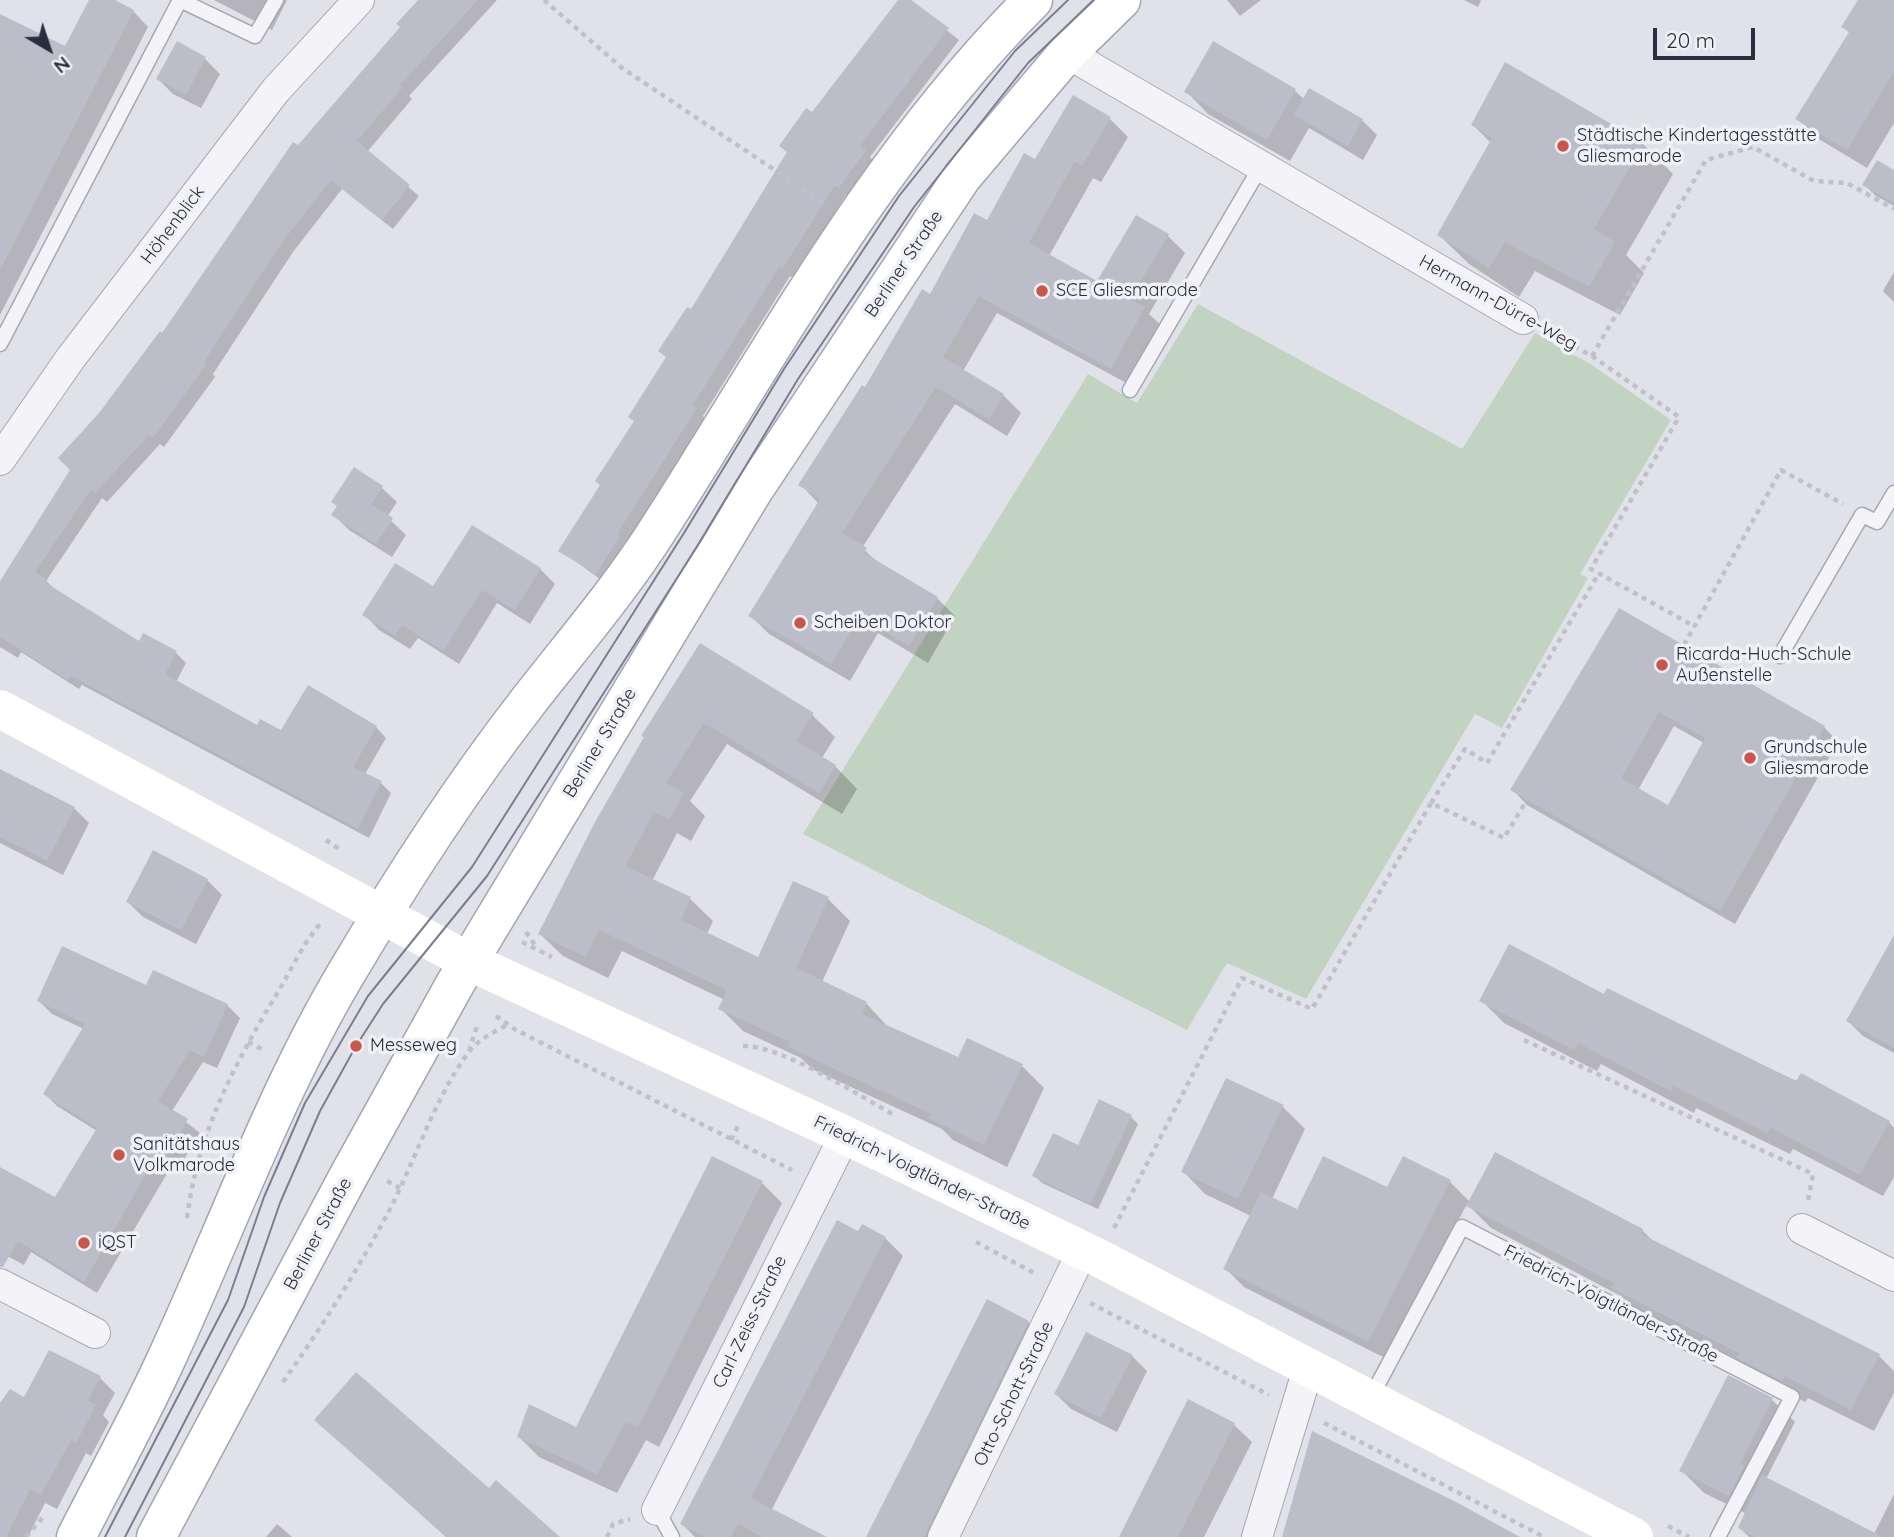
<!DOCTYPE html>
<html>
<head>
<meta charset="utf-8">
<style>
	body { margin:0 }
	#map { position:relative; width:1894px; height:1537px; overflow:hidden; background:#e1e2e9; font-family:Quicksand,sans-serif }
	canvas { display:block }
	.north { position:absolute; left:14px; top:14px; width:70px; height:70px; -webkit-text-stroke:5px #f0f1f7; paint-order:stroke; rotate:141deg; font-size:19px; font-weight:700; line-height:28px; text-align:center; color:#2a2c40 }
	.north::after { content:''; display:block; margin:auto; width:24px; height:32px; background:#2a2c40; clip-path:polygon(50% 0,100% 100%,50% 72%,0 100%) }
	.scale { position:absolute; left:1653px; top:28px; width:102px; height:32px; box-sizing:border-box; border:4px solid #2a2c40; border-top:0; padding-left:9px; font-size:21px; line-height:24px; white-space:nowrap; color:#2a2c40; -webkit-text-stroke:5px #f0f1f7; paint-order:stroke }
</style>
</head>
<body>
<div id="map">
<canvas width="1894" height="1537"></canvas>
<div class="north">N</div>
<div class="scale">20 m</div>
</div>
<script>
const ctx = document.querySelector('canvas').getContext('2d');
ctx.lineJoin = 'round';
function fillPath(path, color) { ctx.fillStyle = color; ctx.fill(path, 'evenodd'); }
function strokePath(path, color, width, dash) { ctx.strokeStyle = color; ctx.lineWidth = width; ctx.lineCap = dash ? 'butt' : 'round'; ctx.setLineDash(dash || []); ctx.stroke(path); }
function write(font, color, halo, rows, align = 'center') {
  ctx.font = font + ' Quicksand,sans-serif'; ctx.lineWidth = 7; ctx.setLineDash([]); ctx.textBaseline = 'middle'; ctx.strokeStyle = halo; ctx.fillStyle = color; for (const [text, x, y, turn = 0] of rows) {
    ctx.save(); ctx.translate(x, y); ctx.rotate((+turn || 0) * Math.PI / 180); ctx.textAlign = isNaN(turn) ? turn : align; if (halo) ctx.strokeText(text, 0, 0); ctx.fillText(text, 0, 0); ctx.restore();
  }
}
const green = new Path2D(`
	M1198,304L1462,449L1535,333L1592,365L1671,420L1580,574L1588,578L1502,728L1475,714L1306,999L1227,963L1187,1030L803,834L1088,374L1137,403Z`);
const shadow = new Path2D(`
	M91,0H111L133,11L148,27L0,315V15L66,49Z
	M214,0H287L272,30Z
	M421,0H497L409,96L412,99L367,152L419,196L393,229L342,189L293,252L213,374L215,377L164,447L160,444L107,502L102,498L46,581L57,591L139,643L144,635L176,653L186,663L176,682L258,728L282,732L376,727L386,738L365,774L381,783L391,793L369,838L82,685L79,689L21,652L18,658L0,647V585L72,470L101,414L163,335L298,148L402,27Z
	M900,0H908L959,40L870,157L875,162L850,197L846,195L793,278L790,276L703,416L706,420L607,584L561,551L602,486L635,422L630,417L667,358L660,351L691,311L812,115Z
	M1227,0H1261L1240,16Z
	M1464,0H1481L1478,7Z
	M1860,0H1894V123L1867,168L1817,138L1798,119L1850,33L1844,27Z
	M178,44L205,59L220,74L201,108L173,94L158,79Z
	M1213,44L1295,91L1305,100L1362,120L1377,135L1363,160L1309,128L1290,161L1208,114L1186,91Z
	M1110,119L1128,137L1101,182L1093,178L1049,256L1097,283L1167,235L1185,253L1149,314L1162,326L1130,385L997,313L963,371L1003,395L1021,413L1007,436L955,404L862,548L881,565L937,598L955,616L928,663L878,633L850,681L769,634L751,616L819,504L801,485L930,296L1036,161Z
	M1473,125L1643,144L1673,174L1626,255L1644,273L1620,315L1535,271L1519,297L1469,264L1439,235L1491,143Z
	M1894,172V206L1876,196L1865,185Z
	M1894,272V302L1883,291Z
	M382,488L397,502L387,517L406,535L392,557L349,530L334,515Z
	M540,569L555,584L530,624L497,603L459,664L418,638L410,649L379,630L365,615L433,589Z
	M1620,610L1824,727L1838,742L1735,924L1527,805L1513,790ZM1674,726L1704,743L1668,807L1638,790Z
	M700,646L812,715L835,737L822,758L835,766L857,789L842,814L727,744L690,801L705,816L691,841L677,833L652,881L690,899L713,921L707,934L759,959L828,899L850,921L822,982L866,1003L888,1027L959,1059L1022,1066L1044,1088L1007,1167L953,1140L942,1129L812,1069L801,1058L743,1031L721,1009L725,1000L622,951L608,978L563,956L540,934Z
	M0,771L74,808L89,823L63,875L0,843Z
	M207,880L222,895L196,944L143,917L128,902Z
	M1894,962V1053L1863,1036L1848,1021Z
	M147,987L227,1005L240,1018L217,1068L203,1062L172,1111L200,1133L178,1169L172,1165L97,1293L31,1252L24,1265L0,1252V1169L56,1199L97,1131L57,1106L45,1094L84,1029L52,1014L39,1001Z
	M1605,996L1889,1122L1894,1128V1177L1883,1196L1793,1149L1790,1154L1696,1108L1694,1113L1601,1064L1597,1071L1504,1023L1481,1000Z
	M1100,1102L1131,1117L1138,1124L1098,1209L1042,1183L1035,1176L1079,1147Z
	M1283,1107L1305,1129L1272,1199L1297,1212L1388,1190L1450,1182L1470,1202L1642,1230L1655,1243L1879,1356L1894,1371V1393L1874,1431L1808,1398L1805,1402L1635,1311L1621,1296L1491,1228L1467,1204L1387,1359L1244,1287L1225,1268L1251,1216L1205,1194L1183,1171Z
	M762,1183L782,1203L659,1447L646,1440L617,1493L539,1457L519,1437L577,1429Z
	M859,1233L885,1238L903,1256L771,1511L823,1537H695L682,1524Z
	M1028,1322L1046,1340L949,1537H868Z
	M1132,1356L1147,1371L1117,1432L1071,1409L1056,1394Z
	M1729,1377L1772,1400L1795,1422L1766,1479L1874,1534L1894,1494V1537H1749L1740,1528L1747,1514L1704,1493L1681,1470Z
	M100,1378L115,1393L103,1415L109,1422L91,1456L86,1453L57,1509L45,1503L28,1537H0V1406Z
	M316,1420L489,1491L557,1537H446Z
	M1234,1425L1252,1442L1204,1537H1129Z
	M277,1524L292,1537H266Z`);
const building = new Path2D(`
	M89,0H115L134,10L0,270V14L65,46Z
	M418,0H478L400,85L403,87L357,141L410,185L382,220L331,180L283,241L203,363L206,365L153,438L149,435L95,493L91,489L35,572L48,580L46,583L139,641L143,633L177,651L165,674L257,725L260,719L281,730L308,685L377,726L353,767L382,781L358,829L71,676L68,680L0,637V581L70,470L58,458L99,413L160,331L162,333L293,142L298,145L400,27L396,24Z
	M898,0H911L949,28L860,146L866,150L839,188L835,185L782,269L779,267L693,405L697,408L617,534L620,536L596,574L558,551L600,485L595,481L634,421L628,417L666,357L658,351L687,307L691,309L787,152L779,146L806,108L812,112Z
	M1858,0H1894V72L1847,150L1795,119L1849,32L1841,27Z
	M177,41L206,57L186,95L156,79Z
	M1213,41L1296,89L1267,140L1184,92Z
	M1505,62L1644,143L1594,229L1615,242L1589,287L1505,242L1489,268L1437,235L1492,138L1471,125Z
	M1309,88L1363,119L1348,146L1294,115Z
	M1073,95L1111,117L1082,166L1075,161L1029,243L1097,281L1136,215L1169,234L1130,299L1145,307L1111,369L979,296L943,357L1004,394L989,419L936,387L842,533L867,548L864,553L938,597L909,646L859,616L832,664L748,616L820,499L798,485L862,385L865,387L922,289L930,294L974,213L987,220L1024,153L1035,159Z
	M1877,160L1894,170V203L1862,185Z
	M354,467L383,486L371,504L393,518L376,544L331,515L337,506L331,502Z
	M472,525L541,568L515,610L482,590L443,651L402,625L395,636L362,615L395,563L433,586Z
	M1619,608L1825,726L1720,911L1510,790ZM1659,712L1705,738L1668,805L1621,778Z
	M700,643L814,713L796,741L836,765L819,793L704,723L666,783L684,793L669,820L654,812L625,866L691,897L681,920L758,957L793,881L829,897L796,968L867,1002L862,1014L958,1057L967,1038L1023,1064L984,1145L928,1118L931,1114L788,1047L790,1042L718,1009L727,990L599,930L585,957L538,934L595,822L644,737L641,736Z
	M0,769L75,807L47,861L0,837Z
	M153,850L208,879L181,930L126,902Z
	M1894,935V1048L1846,1021Z
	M1509,944L1604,994L1607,988L1796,1081L1801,1073L1890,1121L1860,1175L1770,1127L1767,1133L1673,1086L1671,1091L1578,1043L1574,1050L1479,1001Z
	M62,946L146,985L153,970L228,1004L204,1057L190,1050L158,1101L188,1119L165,1157L158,1153L84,1282L18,1241L3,1267H0V1167L55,1197L97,1128L43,1094L85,1024L37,1001Z
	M1226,1078L1284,1105L1238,1199L1181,1172Z
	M1099,1099L1132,1115L1090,1204L1032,1176L1053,1133L1078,1145Z
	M1495,1152L1643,1229L1641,1234L1880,1354L1851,1410L1785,1376L1782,1381L1737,1358L1739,1353L1611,1288L1614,1283L1466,1206Z
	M712,1156L763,1181L638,1428L626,1422L597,1474L517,1437L529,1404L576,1427Z
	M1323,1156L1387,1187L1403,1156L1451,1180L1368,1342L1223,1269L1261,1192L1297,1209Z
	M837,1220L858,1231L862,1224L886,1237L751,1498L827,1537H762L738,1523L731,1537H705L680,1524Z
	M987,1299L1029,1321L927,1530L924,1537H866Z
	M1086,1332L1133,1355L1101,1418L1054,1394Z
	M49,1350L101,1376L88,1401L96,1405L76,1443L71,1440L41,1495L30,1489L6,1537H0V1403L10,1389L24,1397Z
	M356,1372L489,1488L496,1480L560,1537H447L314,1420Z
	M1728,1375L1773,1398L1740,1464L1744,1466L1729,1496L1679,1471Z
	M1188,1399L1235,1423L1178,1537H1119Z
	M1312,1431L1458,1503L1520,1537H1282Z
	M1762,1475L1883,1537H1755L1738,1528Z`);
const path = new Path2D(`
	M544,0L622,68L824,203
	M1548,332L1592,356L1706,160L1753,147L1814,181L1847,183L1894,209
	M1592,356L1679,417L1591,569L1694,626
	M1684,645L1781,470L1843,504
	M1431,803L1465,749L1487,763L1599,573
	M326,840L342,851
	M526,932L537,948
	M522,942L552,957
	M496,1016L516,1030L792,1170
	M1524,1040L1813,1174L1808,1201
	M248,1042L264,1050
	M743,1046C782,1045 859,1096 896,1116
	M469,1051L478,1023
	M203,1136L222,1143
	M731,1140L738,1126
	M387,1181L400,1188
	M187,1218C198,1131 236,1061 281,987C293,966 304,942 321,923
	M1114,1228L1242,978L1312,1009L1431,803L1504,838L1527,800
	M976,1242L1036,1274
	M1090,1303L1269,1395
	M283,1382C319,1331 352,1279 382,1224C413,1169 431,1104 468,1053C478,1040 493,1032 507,1025
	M1324,1423L1544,1537
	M1668,1526L1689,1537
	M26,1537L43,1517
	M607,1537L613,1524L630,1519`);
const service = new Path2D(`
	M180,0L255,36L276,0
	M0,344L180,0
	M1130,390L1261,166
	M1780,656L1862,515L1877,522L1894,493
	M1371,1397L1462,1227L1792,1397L1718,1537
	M657,1510L672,1537`);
const minor = new Path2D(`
	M1067,53L1523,319
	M0,460L70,359L276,90L359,0
	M1802,1229L1894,1276
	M0,1284L95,1333
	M657,1510L845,1135
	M943,1537L1083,1250
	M1257,1537L1309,1366`);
const secondary = new Path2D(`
	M0,709L468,961L845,1135L1099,1258L1634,1537`);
const primary = new Path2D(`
	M76,1537C105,1480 136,1424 163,1366C224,1236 271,1101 344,977C399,884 461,788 527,703C572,645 619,591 659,528C775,347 878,154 1033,0
	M156,1537L348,1177L455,984L753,491L962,177L1067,53L1121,0`);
const tram = new Path2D(`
	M105,1537L228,1300L264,1197L305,1103L368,996L472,867L684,533L784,369L899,196L1015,51L1068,0
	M125,1537L244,1307L280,1203L320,1111L356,1046L383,1004L487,876L700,542L798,379L914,207L1028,63L1094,0`);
const markers = [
	[1563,146,7,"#ca564a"],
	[1042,291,7,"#ca564a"],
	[800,623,7,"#ca564a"],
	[1662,665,7,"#ca564a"],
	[1750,758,7,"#ca564a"],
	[356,1046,7,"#ca564a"],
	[119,1155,7,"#ca564a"],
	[84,1243,7,"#ca564a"]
];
const poiNames = [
	["Städtische Kindertagesstätte",1577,136],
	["Gliesmarode",1577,157],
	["SCE Gliesmarode",1056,291],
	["Scheiben Doktor",814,623],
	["Ricarda-Huch-Schule",1676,655],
	["Außenstelle",1676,676],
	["Grundschule",1764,748],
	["Gliesmarode",1764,769],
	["Messeweg",370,1046],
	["Sanitätshaus",133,1145],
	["Volkmarode",133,1166],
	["iQST",98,1243]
];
const streetNames = [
	["Höhenblick",173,225,-53],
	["Berliner Straße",904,264,-56],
	["Hermann-Dürre-Weg",1498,303,29],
	["Berliner Straße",600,743,-59],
	["Friedrich-Voigtländer-Straße",922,1173,26],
	["Berliner Straße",318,1234,-62],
	["Friedrich-Voigtländer-Straße",1611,1304,27],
	["Carl-Zeiss-Straße",750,1322,-64],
	["Otto-Schott-Straße",1014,1394,-64]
];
fillPath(green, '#c2d3c2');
fillPath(shadow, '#0003');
fillPath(building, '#bbbdc9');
strokePath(service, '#a6a8b3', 17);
strokePath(minor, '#a6a8b3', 32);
strokePath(primary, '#a1a4b4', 41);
strokePath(path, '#bfc0c8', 4.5, [5, 5]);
strokePath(service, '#f4f4f8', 14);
strokePath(minor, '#f4f4f8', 30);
strokePath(secondary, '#fff', 38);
strokePath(primary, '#fff', 38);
strokePath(tram, '#7b7e92', 2);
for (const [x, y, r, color] of markers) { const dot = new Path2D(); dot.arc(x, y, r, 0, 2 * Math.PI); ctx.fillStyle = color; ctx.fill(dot); strokePath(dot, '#f0f1f7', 2.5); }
write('18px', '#2a2c40', '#f0f1f7', poiNames, 'left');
write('18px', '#2a2c40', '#f0f1f7', streetNames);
</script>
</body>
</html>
